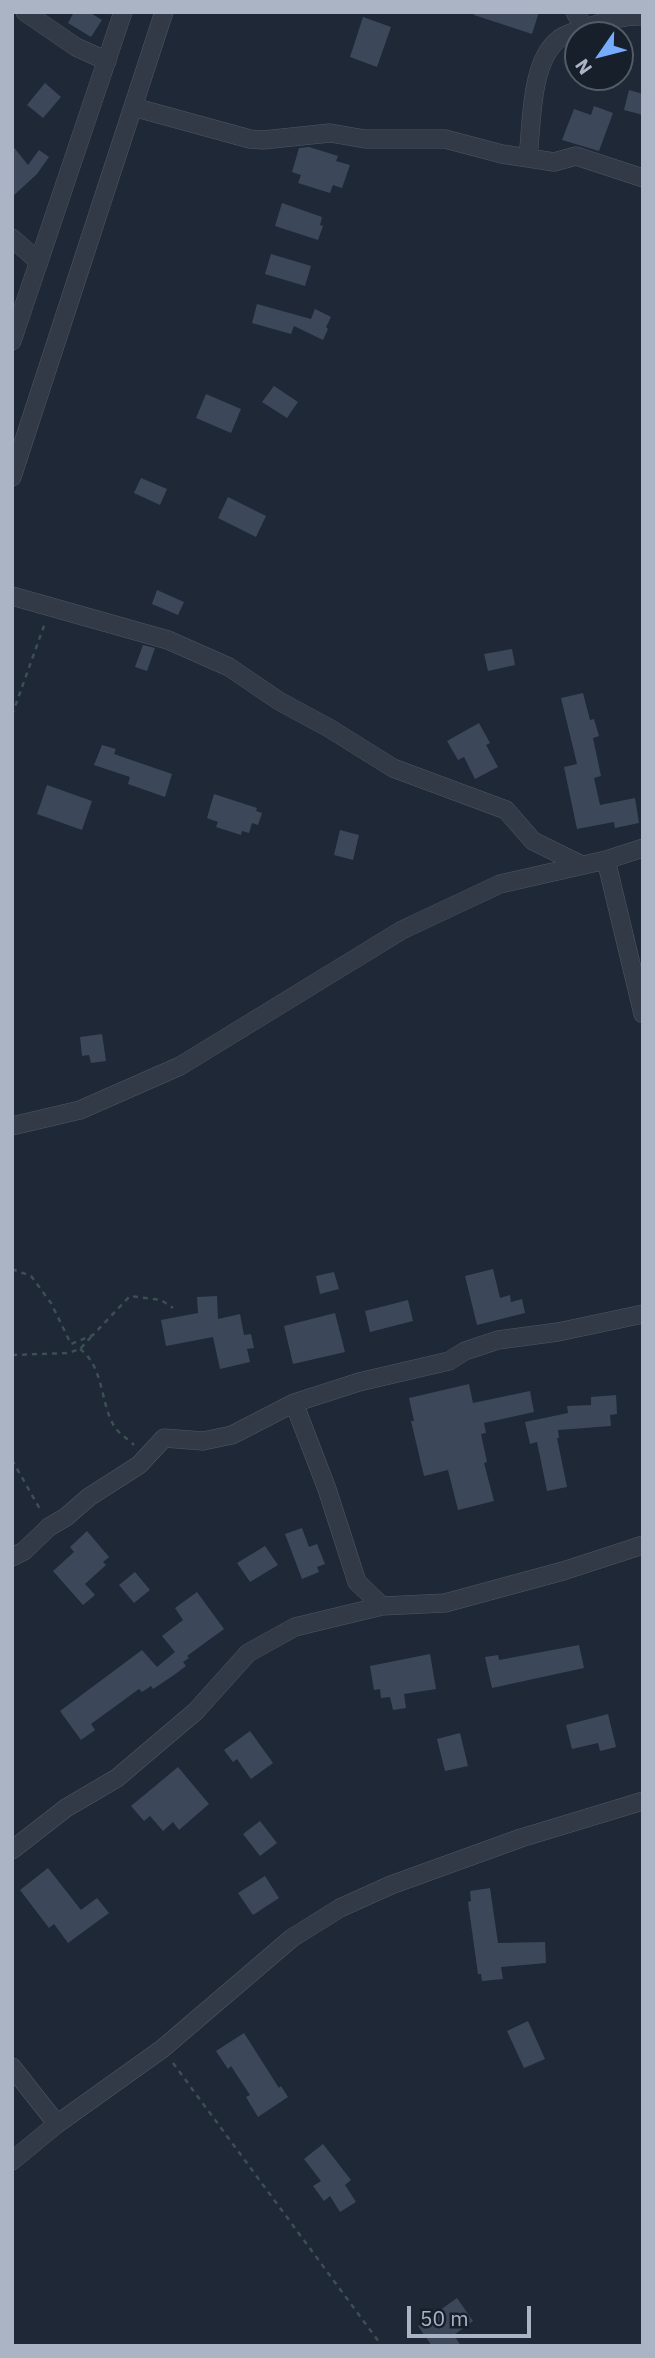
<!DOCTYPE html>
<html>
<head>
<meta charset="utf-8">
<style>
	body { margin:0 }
	#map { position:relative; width:655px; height:2358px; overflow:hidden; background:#1e2836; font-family:"IBM Plex Sans",sans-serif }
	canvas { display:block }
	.frame { position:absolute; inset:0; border:14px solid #abb4c4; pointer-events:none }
	.north { position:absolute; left:564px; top:21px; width:70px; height:70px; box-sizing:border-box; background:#171f2b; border:2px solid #525b68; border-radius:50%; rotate:235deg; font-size:19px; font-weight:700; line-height:28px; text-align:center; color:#abb4c4 }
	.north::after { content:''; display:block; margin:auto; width:24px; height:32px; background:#77abfc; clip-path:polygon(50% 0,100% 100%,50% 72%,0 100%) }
	.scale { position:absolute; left:407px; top:2306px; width:124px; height:32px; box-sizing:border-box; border:4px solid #abb4c4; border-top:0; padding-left:9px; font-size:21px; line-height:24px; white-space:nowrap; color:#abb4c4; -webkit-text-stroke:5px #171f2b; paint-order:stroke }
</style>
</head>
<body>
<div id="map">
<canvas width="655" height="2358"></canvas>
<div class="frame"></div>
<div class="north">N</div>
<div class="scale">50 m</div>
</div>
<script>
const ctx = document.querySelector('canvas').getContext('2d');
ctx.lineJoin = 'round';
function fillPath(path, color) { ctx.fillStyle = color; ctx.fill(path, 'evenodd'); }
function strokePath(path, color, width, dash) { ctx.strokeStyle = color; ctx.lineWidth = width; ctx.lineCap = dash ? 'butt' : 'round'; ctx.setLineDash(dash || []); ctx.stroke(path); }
const building = new Path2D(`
	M74,12H89L102,20L91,37L68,23Z
	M474,12H539L532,34L474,15Z
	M363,17L391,27L377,67L350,57Z
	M45,83L61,97L43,118L27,105Z
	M629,90L643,94V115L624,110Z
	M594,106L613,113L599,151L562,140L574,109L591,115Z
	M12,145L28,165L39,150L49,157L37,174L12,197Z
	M309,147L338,156L336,161L350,165L342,188L333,185L330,193L298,183L301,175L292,172L299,148Z
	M282,203L322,217L320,225L323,226L318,240L275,226Z
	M271,254L311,266L305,286L265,274Z
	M257,304L311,319L315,309L331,317L326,327L328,329L323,340L294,326L291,334L252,323Z
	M274,386L298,402L287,418L262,402Z
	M206,394L241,409L231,433L196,418Z
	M141,478L167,489L160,505L134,493Z
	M228,497L266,516L256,537L218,518Z
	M157,590L184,602L178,615L152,604Z
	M143,645L155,648L147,671L135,667Z
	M512,649L515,665L488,671L484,654Z
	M583,693L590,720L594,719L599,736L593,738L601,776L594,778L600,805L635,798L639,823L615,828L614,822L577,829L564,767L577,764L561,698Z
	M479,723L490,743L486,745L498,767L475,779L464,757L458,760L447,741Z
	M102,745L116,749L114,754L172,774L165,797L128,784L130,777L94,765Z
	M47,785L92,801L82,830L37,814Z
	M214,794L257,808L256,811L262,813L258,825L252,823L249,833L242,831L241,835L216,827L218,822L207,818Z
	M340,830L359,835L353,860L334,855Z
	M102,1034L106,1061L91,1063L89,1055L82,1056L80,1037Z
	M493,1269L500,1298L510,1295L511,1302L522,1299L525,1313L477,1325L465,1276Z
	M334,1272L339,1289L320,1294L316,1276Z
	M217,1296L218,1319L240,1314L244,1335L251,1334L254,1348L247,1349L250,1362L220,1369L213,1337L166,1346L161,1320L198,1313L197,1297Z
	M408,1300L413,1321L370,1332L365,1311Z
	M335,1313L345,1352L293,1364L284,1326Z
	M469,1384L473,1403L530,1391L534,1412L484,1423L486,1433L481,1434L487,1462L484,1463L494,1501L458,1510L448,1470L424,1476L411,1421H414L409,1398Z
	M616,1395L617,1414L610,1415L611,1426L558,1430L559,1438H557L567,1487L547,1491L537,1442L530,1444L525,1422L568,1413L567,1406L591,1405V1397Z
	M302,1528L309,1547L317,1544L325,1564L317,1567L319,1572L302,1579L285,1534Z
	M87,1531L109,1557L103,1562L106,1565L85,1584L95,1595L83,1605L53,1571L74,1552L70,1547Z
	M265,1546L278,1565L250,1582L237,1563Z
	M135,1572L150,1590L134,1603L119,1585Z
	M197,1592L224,1629L187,1656L189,1658L183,1662L186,1666L174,1675L153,1689L151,1686L142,1692L139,1689L91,1724L95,1730L81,1740L60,1711L142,1650L157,1667L175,1652L162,1636L183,1620L175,1608Z
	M579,1645L584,1668L492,1688L485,1657L498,1655L499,1660Z
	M430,1654L436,1689L404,1694L406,1708L393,1710L390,1697L381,1698L380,1689L374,1690L370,1666Z
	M608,1714L616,1747L600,1751L598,1743L572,1749L566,1725Z
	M250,1731L273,1763L251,1779L237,1759L233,1762L224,1750Z
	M460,1733L468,1766L445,1771L437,1739Z
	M178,1767L209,1804L179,1830L173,1822L163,1831L150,1816L144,1821L131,1806Z
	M260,1821L277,1843L260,1856L243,1834Z
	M48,1868L81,1910L97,1898L109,1913L68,1943L54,1924L49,1928L20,1890Z
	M265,1876L279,1898L253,1915L238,1893Z
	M490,1888L498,1943L545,1942L546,1963L501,1967L503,1979L482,1981L481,1974H478L468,1902L471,1901L470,1891Z
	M528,2021L545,2059L524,2068L507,2031Z
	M244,2033L279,2088L281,2086L288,2097L258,2117L246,2097L250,2095L231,2066L228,2069L216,2051Z
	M323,2144L351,2180L345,2185L356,2202L340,2212L330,2196L324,2201L313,2186L321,2181L304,2159Z
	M457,2298L473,2321L454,2335L461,2346H432L418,2326Z`);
const path = new Path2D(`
	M12,715L45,623
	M12,1269L31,1276L51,1303L71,1344L93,1335L130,1296L161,1300L173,1308
	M80,1349C104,1367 100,1402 114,1426C118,1433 128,1439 134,1445
	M12,1355L68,1353L80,1349L91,1337
	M12,1460L41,1511
	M173,2063L382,2346`);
const minor = new Path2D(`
	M25,12L76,47L107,61
	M575,12L584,28
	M133,107L250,139L263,140L330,133L365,139H445L502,154L554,162L576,156L643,178
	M528,158C532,124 530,61 559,39C568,33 579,30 589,27C607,21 624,15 643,16
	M12,238L39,262
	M12,341L123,12
	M12,477L164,12
	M12,596L168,640L229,667L279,701L329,728L393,768L506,810L533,841L582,865
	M606,860L643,1014
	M12,1126L80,1110L180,1066L402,930L500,884L606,860L643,848
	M294,1403L327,1489L357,1582L382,1606L445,1603L563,1571L643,1545
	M12,1557L24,1551L49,1527L66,1517L89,1497L139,1465L164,1438L203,1441L232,1435L294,1403L359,1382L449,1361L465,1351L498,1340L558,1332L643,1314
	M12,1850L66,1808L117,1778L196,1711L248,1653L295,1627L382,1606
	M12,2067L57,2124
	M12,2161L57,2124L162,2049L292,1938L340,1908L391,1885L521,1838L643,1801`);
fillPath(building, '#3c4859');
strokePath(minor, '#4f5765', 19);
strokePath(path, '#3a5052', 2.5, [5, 5]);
strokePath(minor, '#313a46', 18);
</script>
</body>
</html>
